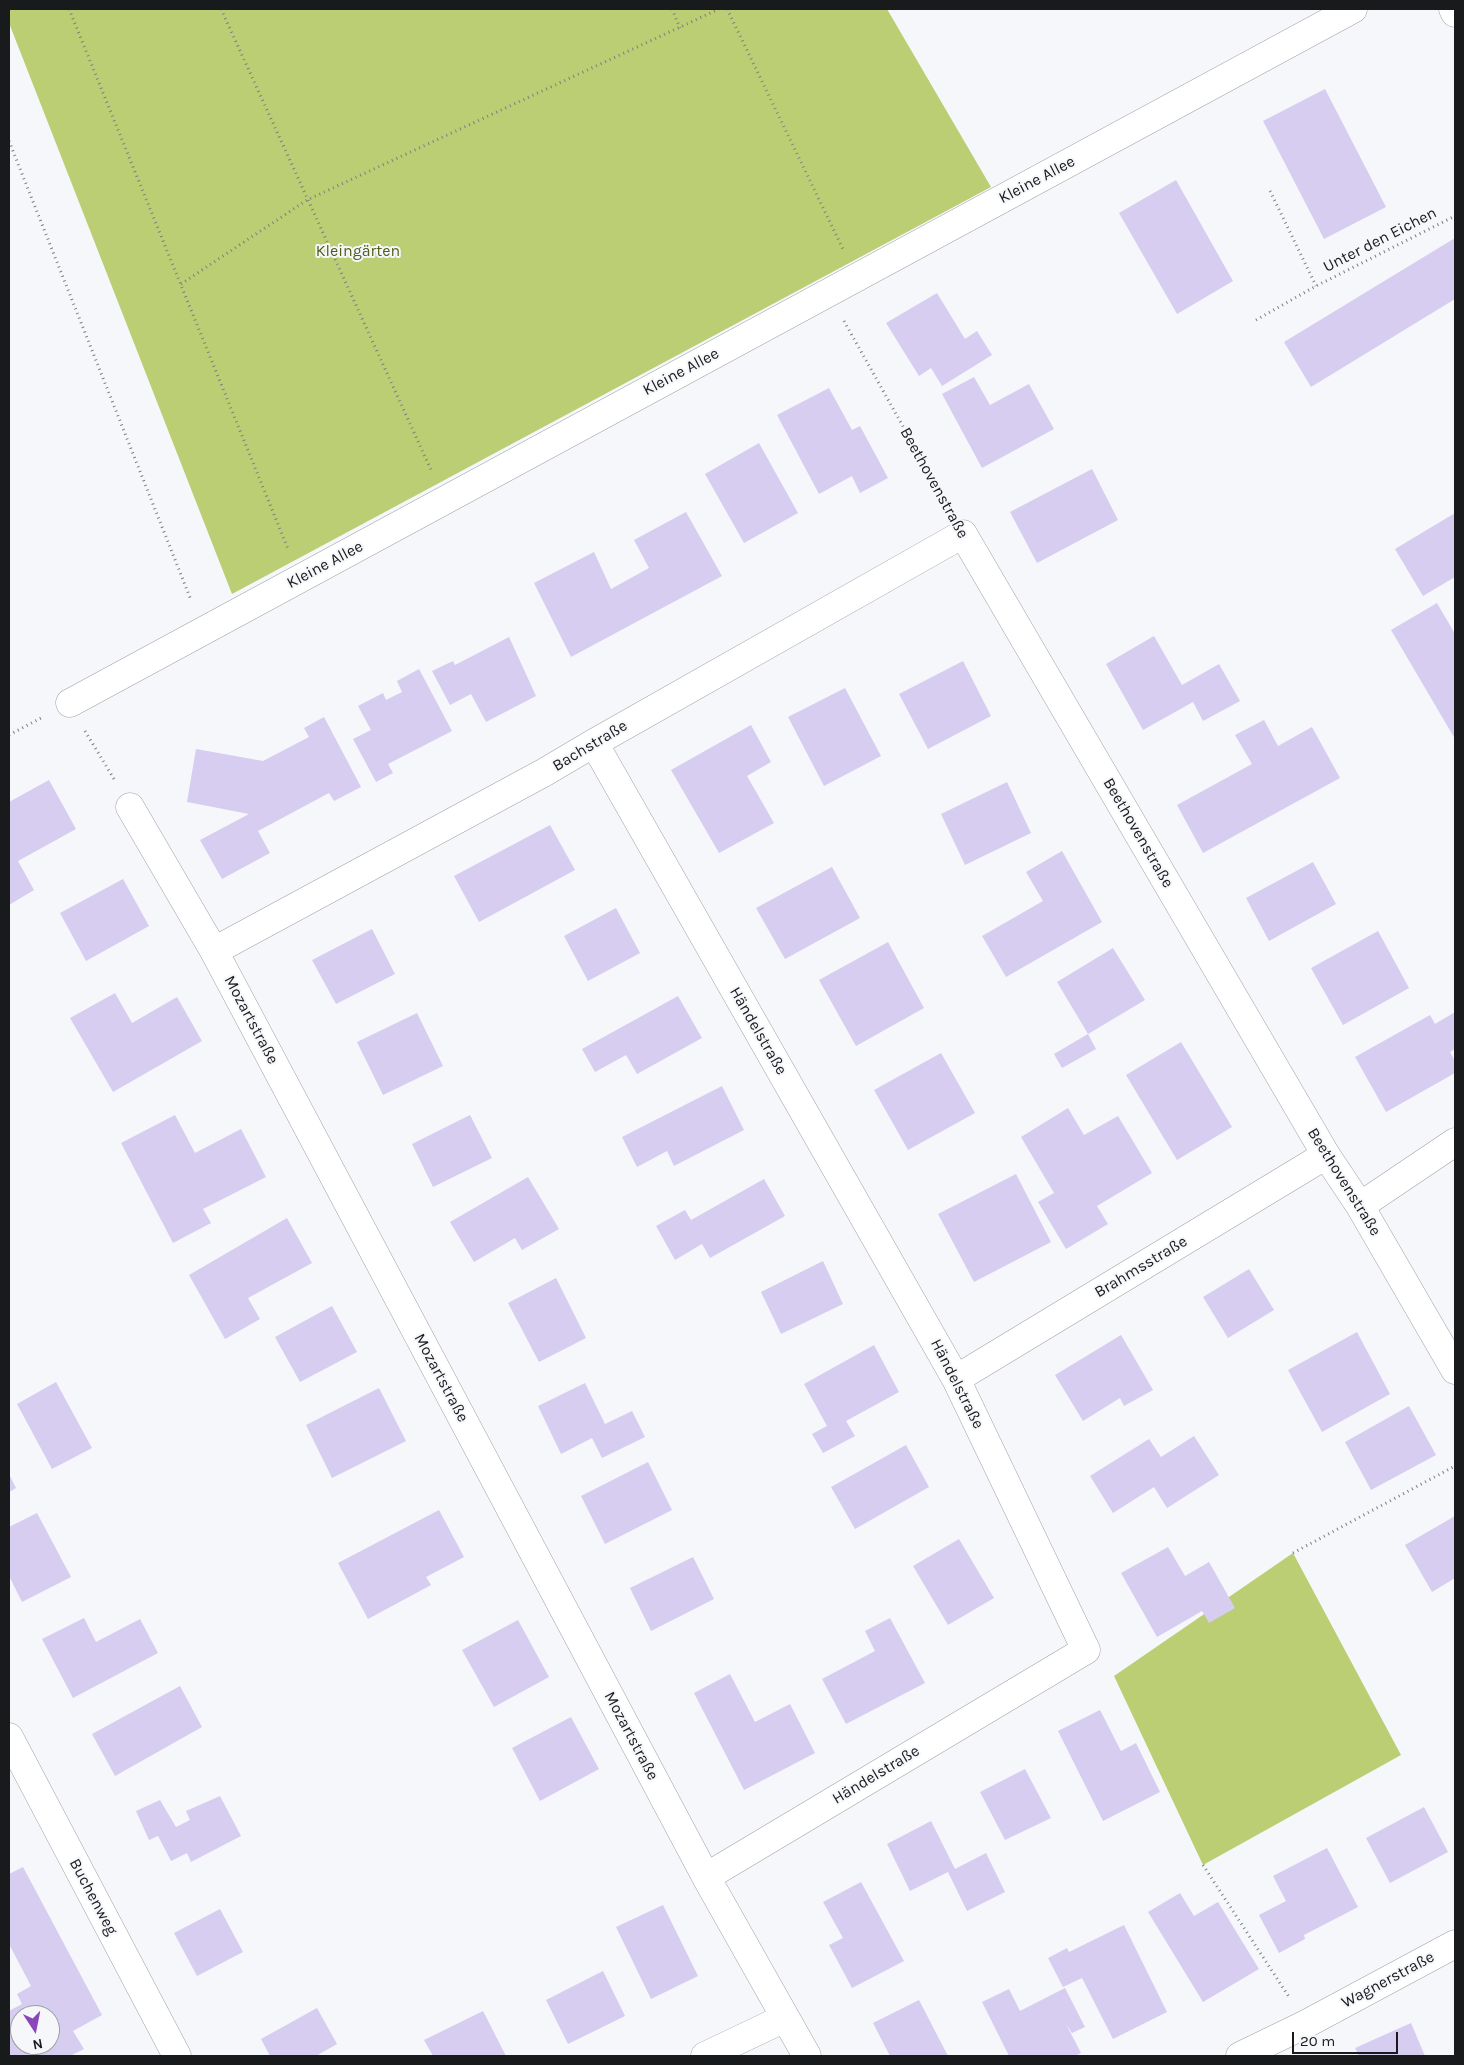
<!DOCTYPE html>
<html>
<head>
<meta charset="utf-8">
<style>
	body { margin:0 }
	#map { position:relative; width:1464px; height:2065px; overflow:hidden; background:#f5f7fa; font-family:Karla,sans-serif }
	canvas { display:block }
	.frame { position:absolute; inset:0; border:10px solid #191a1b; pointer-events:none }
	.north { position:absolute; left:10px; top:2005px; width:50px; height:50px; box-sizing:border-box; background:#f5f7fa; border:1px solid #9d9fa1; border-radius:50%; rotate:169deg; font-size:14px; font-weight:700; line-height:20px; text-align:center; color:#191a1b }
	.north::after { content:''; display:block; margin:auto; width:18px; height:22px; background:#8b46b9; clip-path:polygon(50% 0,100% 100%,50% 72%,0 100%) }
	.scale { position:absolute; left:1292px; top:2032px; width:106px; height:22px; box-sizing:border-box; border:2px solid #191a1b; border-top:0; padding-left:6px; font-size:15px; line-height:18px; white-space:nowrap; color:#191a1b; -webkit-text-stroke:4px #f5f7fa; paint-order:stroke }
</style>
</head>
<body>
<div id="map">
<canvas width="1464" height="2065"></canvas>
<div class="frame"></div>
<div class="north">N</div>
<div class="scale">20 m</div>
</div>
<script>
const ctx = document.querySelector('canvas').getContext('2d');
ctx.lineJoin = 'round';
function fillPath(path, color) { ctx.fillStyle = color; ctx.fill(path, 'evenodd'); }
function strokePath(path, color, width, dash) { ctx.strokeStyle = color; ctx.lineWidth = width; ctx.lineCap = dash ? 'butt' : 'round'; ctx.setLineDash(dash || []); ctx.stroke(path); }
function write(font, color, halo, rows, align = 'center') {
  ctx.font = font + ' Karla,sans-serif'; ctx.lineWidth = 4; ctx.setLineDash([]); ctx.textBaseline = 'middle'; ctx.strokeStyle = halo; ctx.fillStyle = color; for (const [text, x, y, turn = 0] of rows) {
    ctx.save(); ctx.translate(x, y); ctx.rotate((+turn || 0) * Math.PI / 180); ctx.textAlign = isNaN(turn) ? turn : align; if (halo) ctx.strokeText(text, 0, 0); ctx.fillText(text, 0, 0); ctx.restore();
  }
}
const green = new Path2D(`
	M9,9H887L991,187L232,594L9,23Z
	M1293,1553L1401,1755L1203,1865L1114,1676Z`);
const building = new Path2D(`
	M1325,89L1386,207L1324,239L1263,121Z
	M1176,180L1233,281L1177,314L1119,213Z
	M1455,238V299L1311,387L1284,342Z
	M937,293L965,339L977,331L992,355L942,386L931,368L919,376L886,323Z
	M974,377L990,405L1029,384L1054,429L982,468L942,394Z
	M829,388L852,430L860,426L888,478L860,493L852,476L819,494L777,415Z
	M759,443L798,513L744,543L705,474Z
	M1092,469L1118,520L1037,563L1010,512Z
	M686,512L722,576L571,657L534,583L594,552L611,589L649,568L634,540Z
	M1455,513V577L1423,596L1395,549Z
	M1437,603L1455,634V739L1391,630Z
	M1154,636L1182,685L1219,664L1240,701L1203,721L1193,702L1143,730L1106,664Z
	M509,637L536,696L486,722L471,694L450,705L432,671L453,661L455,665Z
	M963,661L991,716L928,749L899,694Z
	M419,669L452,731L388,764L393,773L376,782L353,739L371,730L358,706L383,693L386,700L402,692L397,681Z
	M845,688L881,756L824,786L788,717Z
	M324,717L361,787L334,801L329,793L258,831L270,853L222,879L200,840L249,814L187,802L196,749L263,761L309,737L304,728Z
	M1264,720L1278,746L1312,727L1340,778L1203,853L1177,805L1252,764L1235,735Z
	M751,725L771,762L747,776L774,823L719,853L671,770Z
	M49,780L76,829L18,861L34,890L9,905V802Z
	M1007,782L1031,833L965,865L941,814Z
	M550,825L575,870L479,922L454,876Z
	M1062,851L1102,922L1006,977L982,936L1043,901L1026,872Z
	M1313,862L1336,904L1269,941L1246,898Z
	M832,867L860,918L785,959L756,908Z
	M123,879L149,926L86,961L60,913Z
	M616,908L640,953L588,981L564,936Z
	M372,929L395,974L336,1004L312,960Z
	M1378,931L1409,988L1343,1025L1311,968Z
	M888,942L924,1008L856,1046L819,980Z
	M1113,948L1145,1000L1088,1034L1057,982Z
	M115,993L132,1023L177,997L202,1041L113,1092L70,1018Z
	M678,996L702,1038L637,1074L626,1055L595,1072L582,1049Z
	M1455,1012V1049L1450,1052L1455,1061V1073L1386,1112L1355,1057L1430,1015L1435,1024Z
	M417,1013L443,1066L383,1095L357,1042Z
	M1088,1034L1096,1049L1062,1068L1054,1054Z
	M1181,1042L1232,1127L1177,1160L1126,1075Z
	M941,1053L975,1113L908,1150L874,1090Z
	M722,1086L744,1130L674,1166L667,1151L637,1167L622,1137Z
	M1068,1108L1084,1135L1118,1116L1152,1173L1097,1206L1108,1224L1066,1249L1038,1202L1054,1193L1021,1137Z
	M175,1115L195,1153L241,1129L266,1177L203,1209L211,1223L173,1243L121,1143Z
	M470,1115L492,1158L433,1187L412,1144Z
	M1016,1174L1051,1242L974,1282L938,1214Z
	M528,1177L559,1229L522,1250L515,1238L474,1262L450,1222Z
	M764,1179L785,1216L710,1258L702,1244L675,1260L656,1226L685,1210L691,1220Z
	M287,1218L312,1263L248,1298L260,1319L225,1339L189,1275Z
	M823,1261L843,1304L781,1334L761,1292Z
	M1249,1269L1274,1310L1228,1338L1203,1297Z
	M556,1278L586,1338L539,1362L508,1303Z
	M332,1306L357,1352L300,1382L275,1337Z
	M1357,1332L1390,1394L1322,1432L1288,1370Z
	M1121,1335L1153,1390L1124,1406L1120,1398L1083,1421L1055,1375Z
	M874,1345L899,1392L846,1421L855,1436L823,1453L812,1434L827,1426L804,1384Z
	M56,1382L92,1448L52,1469L17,1404Z
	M585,1383L605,1424L632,1411L645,1437L602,1458L592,1438L561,1454L538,1406Z
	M379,1388L406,1441L332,1478L306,1425Z
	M1409,1406L1436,1455L1371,1490L1345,1442Z
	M1194,1436L1219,1475L1167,1508L1154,1487L1113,1513L1090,1476L1149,1439L1161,1457Z
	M906,1445L929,1487L855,1529L831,1487Z
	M648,1462L672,1510L605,1544L581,1496Z
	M9,1474L16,1488L9,1492Z
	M439,1510L464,1557L426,1577L431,1585L368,1619L338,1563Z
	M37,1513L71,1577L22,1602L9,1576V1527Z
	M1455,1516V1578L1432,1592L1405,1545Z
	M959,1539L994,1598L948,1625L913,1566Z
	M1168,1547L1185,1576L1209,1562L1235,1608L1209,1623L1202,1611L1157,1637L1121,1573Z
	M693,1557L714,1599L651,1631L630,1588Z
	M84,1618L96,1642L140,1619L158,1653L73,1698L42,1639Z
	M890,1618L925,1683L846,1724L822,1679L875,1651L865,1631Z
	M518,1620L549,1677L494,1707L462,1650Z
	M730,1674L755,1722L790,1704L815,1753L744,1790L694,1693Z
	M180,1686L202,1727L115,1776L92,1734Z
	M1100,1710L1121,1751L1136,1743L1160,1792L1103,1821L1058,1731Z
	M571,1717L599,1769L540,1801L512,1748Z
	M1025,1769L1051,1818L1005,1840L980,1792Z
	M220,1796L241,1836L191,1862L187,1853L171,1861L158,1836L149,1840L136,1811L160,1800L176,1827L190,1820L186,1811Z
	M1424,1807L1448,1852L1390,1883L1366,1838Z
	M931,1821L955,1869L986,1853L1005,1892L967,1911L948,1872L910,1891L887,1844Z
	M1327,1848L1358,1907L1304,1935L1305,1939L1279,1953L1259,1915L1286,1901L1273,1876Z
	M23,1867L102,2015L73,2031L84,2049L70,2056H9V2011L22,2004L17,1994L31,1986L9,1944V1874ZM20,2015H50V2045H20Z
	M861,1882L904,1961L852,1988L829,1945L843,1938L823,1902Z
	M1180,1893L1194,1916L1218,1902L1259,1969L1203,2002L1148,1912Z
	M663,1905L698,1976L651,1999L616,1927Z
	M220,1909L243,1952L197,1976L174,1933Z
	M1124,1925L1167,2012L1113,2039L1082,1978L1063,1987L1048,1958L1067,1948L1069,1952Z
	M603,1971L625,2016L568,2044L546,2000Z
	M1065,1988L1085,2027L1072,2033L1066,2024L1081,2053L1075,2056H1009L982,2002L1009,1989L1020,2011Z
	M919,2000L948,2056H890L873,2023Z
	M317,2008L337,2044L316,2056H270L261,2039Z
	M483,2011L506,2056H433L424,2040Z
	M1411,2023L1425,2056H1359L1355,2048Z`);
const path = new Path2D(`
	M69,9L288,549
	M221,9L432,472
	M672,9L680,28
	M727,9L843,249
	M9,141L191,600
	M1270,191L1316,286
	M181,284L307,200L719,9
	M1256,320L1316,286L1455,216
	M844,321L947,505
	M85,731L114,779
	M9,735L41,718
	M1293,1553L1455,1466
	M1203,1865L1289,1997`);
const minor = new Path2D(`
	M1453,9L1455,13
	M70,703L1353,9
	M594,743L956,1379L1086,1650L706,1877
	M130,807L214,951L706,1877L807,2056
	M214,951L545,772L594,743L963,534L1326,1155L1360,1206L1455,1370
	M1360,1206L1455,1142
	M956,1379L1326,1155
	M9,1737L177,2056
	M705,2056L785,2018
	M1240,2056L1306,2024L1455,1944`);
const streetNames = [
	["Kleine Allee",1037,180,-28],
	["Unter den Eichen",1380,240,-27],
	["Kleine Allee",681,372,-28],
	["Beethovenstraße",934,483,61],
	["Kleine Allee",325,565,-28],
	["Bachstraße",590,746,-31],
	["Beethovenstraße",1138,833,60],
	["Mozartstraße",251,1020,62],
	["Händelstraße",758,1031,60],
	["Beethovenstraße",1344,1182,58],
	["Brahmsstraße",1141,1267,-31],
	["Mozartstraße",441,1378,62],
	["Händelstraße",957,1384,63],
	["Mozartstraße",631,1736,62],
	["Händelstraße",876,1775,-31],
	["Buchenweg",93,1897,62],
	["Wagnerstraße",1388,1980,-28]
];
const parkNames = [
	["Kleingärten",358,251]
];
fillPath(green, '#bcce73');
fillPath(building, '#d6cdf1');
strokePath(minor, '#a0a2a5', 29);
strokePath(path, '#7d7f81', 3, [1, 4]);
strokePath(minor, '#fff', 28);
write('16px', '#191a1b', '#f5f7fa', streetNames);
write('16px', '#525e17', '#f5f7fa', parkNames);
</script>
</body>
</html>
